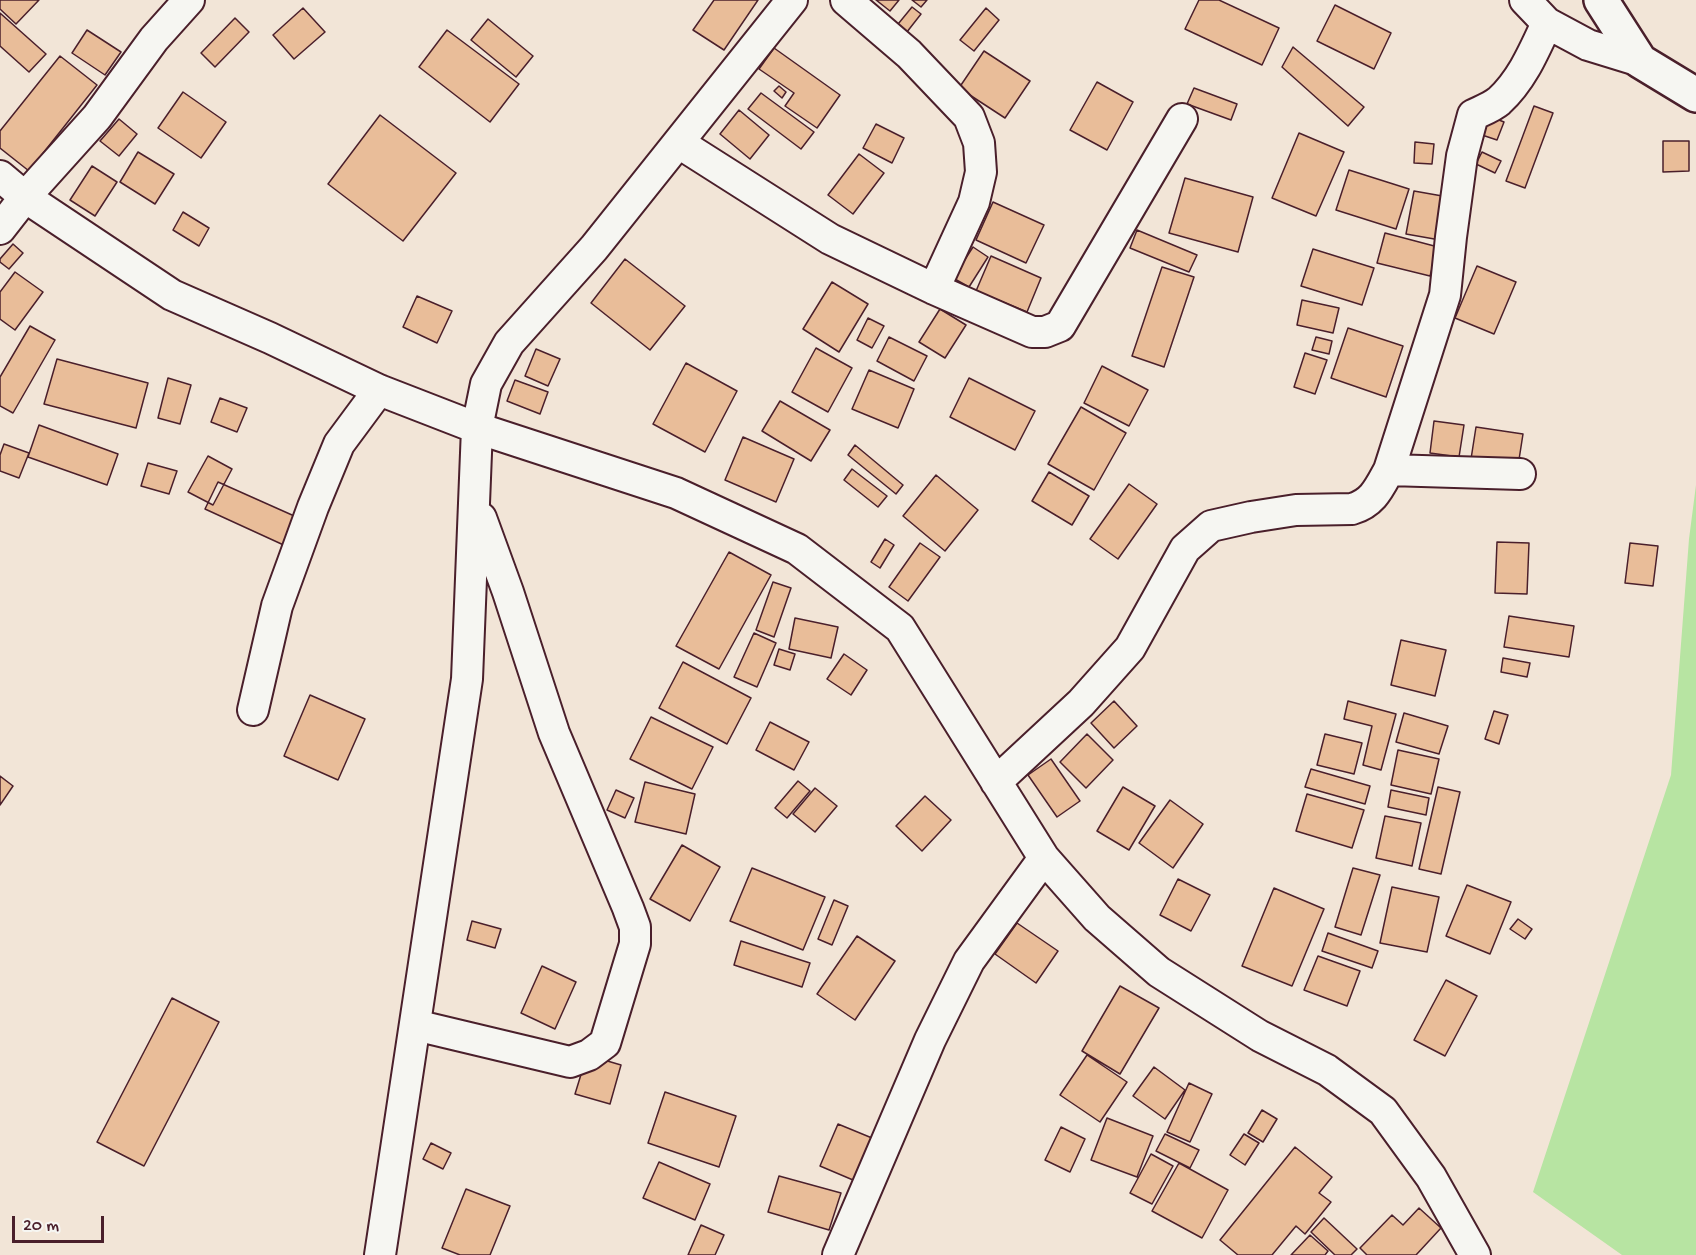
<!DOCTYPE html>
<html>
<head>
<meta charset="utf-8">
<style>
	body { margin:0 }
	#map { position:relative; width:1696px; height:1255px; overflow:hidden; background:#f2e5d7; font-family:"Gochi Hand",sans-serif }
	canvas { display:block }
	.scale { position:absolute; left:12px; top:1216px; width:92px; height:27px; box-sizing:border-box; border:3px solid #4a1f2b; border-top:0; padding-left:8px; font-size:18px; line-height:21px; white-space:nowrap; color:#4a1f2b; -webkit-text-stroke:4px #f6f6f2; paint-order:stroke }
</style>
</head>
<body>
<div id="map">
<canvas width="1696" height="1255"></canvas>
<div class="scale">20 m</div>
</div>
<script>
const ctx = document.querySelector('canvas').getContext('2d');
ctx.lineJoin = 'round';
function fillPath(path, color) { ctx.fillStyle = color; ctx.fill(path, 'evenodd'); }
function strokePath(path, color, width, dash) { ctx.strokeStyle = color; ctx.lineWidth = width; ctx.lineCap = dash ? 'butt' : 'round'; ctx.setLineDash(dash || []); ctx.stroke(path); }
const green = new Path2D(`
	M1696,485V1255H1622L1533,1192L1671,775L1689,539Z`);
const building = new Path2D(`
	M0,0H39L16,24L0,9Z
	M714,0H758L724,50L693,30Z
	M876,0H899L890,11Z
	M912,0H927L921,7Z
	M1199,0H1219L1279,28L1262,65L1185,29Z
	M1335,5L1391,33L1374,69L1317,41Z
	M912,7L921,14L903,37L894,29Z
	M303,8L325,32L294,59L273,35Z
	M986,8L999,20L974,51L960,40Z
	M0,13L46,54L29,72L0,46Z
	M235,18L249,32L215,67L201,53Z
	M488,19L533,56L516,77L471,40Z
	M87,30L121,52L105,75L72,53Z
	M447,30L519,84L490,122L419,67Z
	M1293,47L1364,107L1348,126L1282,67Z
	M774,48L840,95L817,128L785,106L794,93L759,69Z
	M984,51L1030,81L1005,118L959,88Z
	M60,56L97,85L29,171L0,148V131Z
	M1097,82L1133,102L1107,150L1070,130Z
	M779,86L786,92L782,98L774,91Z
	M1194,88L1237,104L1231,120L1187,104Z
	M183,92L226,122L201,158L158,128Z
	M761,93L814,132L801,149L748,109Z
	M1534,106L1553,113L1525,188L1506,181Z
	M739,110L769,135L750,159L720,134Z
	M380,115L456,173L403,241L328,184Z
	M1489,116L1504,122L1497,140L1482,135Z
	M119,119L137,134L119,156L100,141Z
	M876,124L904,138L892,163L863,148Z
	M1299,133L1344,152L1316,216L1272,198Z
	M1663,141H1689V171L1663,172Z
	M1415,142L1434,144L1432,164L1414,163Z
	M138,152L174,174L155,204L120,182Z
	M1482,152L1501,161L1495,173L1476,164Z
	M859,154L884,173L853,214L828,195Z
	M92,166L117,182L95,216L70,200Z
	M1349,170L1409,189L1396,229L1336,210Z
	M1185,178L1253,197L1238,252L1169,233Z
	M1414,191L1448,197L1440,240L1406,234Z
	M993,202L1044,225L1026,263L976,240Z
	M183,212L209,228L199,246L173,230Z
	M1137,230L1197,255L1189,272L1130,248Z
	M1385,233L1438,247L1430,276L1377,263Z
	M13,244L23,253L9,269L0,262V259Z
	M973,247L988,257L969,287L953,278Z
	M1313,249L1374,268L1362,305L1301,286Z
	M991,256L1041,278L1027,312L976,291Z
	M625,259L685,306L650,350L591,303Z
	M1477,266L1516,282L1494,334L1455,318Z
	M1162,267L1194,277L1164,367L1132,356Z
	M15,272L43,292L15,330L0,319V292Z
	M832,282L868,304L839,352L803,329Z
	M417,296L452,311L437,343L403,327Z
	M1302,300L1339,308L1333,333L1297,325Z
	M940,309L966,325L945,358L919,342Z
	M868,318L884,326L872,348L857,340Z
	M30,326L55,340L13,413L0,406V377Z
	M1348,328L1403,346L1386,397L1331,378Z
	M889,337L927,356L914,381L877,361Z
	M1316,337L1332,341L1329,354L1312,350Z
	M816,348L852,368L828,412L792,392Z
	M536,349L560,359L548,386L525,376Z
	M1305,353L1327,360L1315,394L1294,387Z
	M57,359L148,383L136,428L44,404Z
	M686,363L737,391L705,452L653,424Z
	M1102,366L1148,390L1129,426L1084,403Z
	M869,370L914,389L898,428L852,409Z
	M168,378L191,385L180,424L158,418Z
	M969,378L1035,411L1015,450L950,417Z
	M515,380L548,392L540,414L507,401Z
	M220,398L247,408L237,432L211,422Z
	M780,401L830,430L811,461L762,431Z
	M1081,407L1126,433L1094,490L1048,464Z
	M1434,421L1464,425L1459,457L1430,453Z
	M39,425L118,454L107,485L28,457Z
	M1476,427L1523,434L1518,466L1471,459Z
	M743,437L794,459L776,502L725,480Z
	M4,444L29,453L19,478L0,471V455Z
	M855,445L903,485L896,494L848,455Z
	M208,456L232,469L213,505L188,492Z
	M148,463L177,471L169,494L141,486Z
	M852,469L887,496L878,507L844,480Z
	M1049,472L1089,496L1072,525L1032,501Z
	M936,475L978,510L945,551L903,516Z
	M218,482L301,519L288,547L205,509Z
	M1129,484L1157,504L1118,559L1090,539Z
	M885,539L894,545L880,568L871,562Z
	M1497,542L1529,543L1527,594L1495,593Z
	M920,543L940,557L908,601L889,587Z
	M1630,543L1658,546L1653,586L1625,583Z
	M729,552L771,575L719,669L676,646Z
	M773,582L791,588L774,637L756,630Z
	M1509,616L1574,626L1569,657L1504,647Z
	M795,618L838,627L831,658L789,649Z
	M754,633L776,643L757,687L734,677Z
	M1401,640L1446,650L1435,696L1391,685Z
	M779,649L795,654L790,670L774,665Z
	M844,654L867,670L851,695L827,679Z
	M1503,658L1530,663L1527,677L1501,672Z
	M683,662L751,698L727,744L659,708Z
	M310,695L365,719L338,780L284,756Z
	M1114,701L1137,726L1114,748L1091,723Z
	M1348,701L1396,714L1381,770L1363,765L1372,726L1344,719Z
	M1494,711L1508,715L1499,744L1485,739Z
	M1404,713L1448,726L1439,754L1396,742Z
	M651,717L713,747L692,789L630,759Z
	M770,722L809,742L794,770L756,750Z
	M1087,734L1113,760L1086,788L1060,762Z
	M1325,734L1362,743L1354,774L1317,765Z
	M1398,750L1439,759L1431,794L1391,785Z
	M1051,759L1080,801L1057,817L1028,775Z
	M1311,769L1370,786L1365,804L1305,787Z
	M0,776L13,786L0,805Z
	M798,781L810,791L787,818L775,808Z
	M645,782L695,794L686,834L635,822Z
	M1123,787L1155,806L1129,850L1097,831Z
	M1438,787L1460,792L1441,874L1419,869Z
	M815,788L837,806L815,832L793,814Z
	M616,790L634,798L625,818L607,810Z
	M1391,790L1429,798L1426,815L1388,807Z
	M1307,794L1364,810L1352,848L1296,831Z
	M925,796L951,820L922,851L896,826Z
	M1170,800L1203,824L1173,868L1139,843Z
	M1385,816L1421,823L1412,866L1376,858Z
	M682,845L720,867L690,921L650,899Z
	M752,868L825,897L803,950L730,921Z
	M1353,868L1380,875L1361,935L1335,927Z
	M1178,879L1210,895L1191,931L1160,915Z
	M1467,885L1511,902L1490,954L1446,936Z
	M1392,887L1439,897L1427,952L1380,943Z
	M1274,888L1324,909L1292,986L1242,966Z
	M834,900L848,906L832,945L818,939Z
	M1518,919L1532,929L1525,939L1510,929Z
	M472,921L501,929L495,948L467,940Z
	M1017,923L1058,951L1036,983L995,954Z
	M1328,933L1378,951L1372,968L1322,951Z
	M857,936L895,961L855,1020L817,994Z
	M741,941L810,963L802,987L734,965Z
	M1318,956L1360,971L1347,1006L1304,990Z
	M542,966L576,982L555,1029L521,1013Z
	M1446,980L1477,996L1445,1056L1414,1040Z
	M1120,986L1159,1008L1120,1074L1082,1051Z
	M172,998L219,1022L144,1166L97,1142Z
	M587,1055L621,1065L610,1104L575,1094Z
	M1087,1055L1127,1082L1100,1122L1060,1095Z
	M1154,1067L1185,1090L1165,1119L1133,1096Z
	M1189,1083L1212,1094L1190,1142L1167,1132Z
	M665,1092L736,1116L719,1167L648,1143Z
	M1262,1110L1277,1119L1263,1142L1248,1133Z
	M1107,1118L1153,1136L1137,1177L1091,1160Z
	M838,1124L872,1138L853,1180L820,1166Z
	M1061,1127L1085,1139L1070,1172L1045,1160Z
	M1165,1134L1199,1150L1190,1168L1156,1151Z
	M1244,1134L1259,1143L1245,1165L1230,1155Z
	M431,1143L451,1153L443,1169L423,1159Z
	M1295,1147L1332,1177L1319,1193L1331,1202L1305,1234L1296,1226L1272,1255H1238L1220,1240Z
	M1151,1154L1173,1166L1152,1204L1130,1193Z
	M659,1162L710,1184L695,1220L643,1198Z
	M1179,1163L1228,1190L1202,1238L1152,1211Z
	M779,1176L841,1193L829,1230L768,1212Z
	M466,1189L510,1206L490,1255H460L442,1248Z
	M1419,1208L1441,1228L1416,1255H1367L1360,1248L1392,1215L1403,1225Z
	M1324,1218L1357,1249L1351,1255H1335L1311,1232Z
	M701,1225L724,1235L715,1255H688Z
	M1310,1235L1328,1251L1325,1255H1291Z`);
const minor = new Path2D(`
	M846,0L909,54L969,117L979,143L981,172L974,202L934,289
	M1525,0L1547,23L1588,45L1640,61
	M679,143L830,239L934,289L1032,332H1045L1060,326L1182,119
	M0,176L25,197L172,295L270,338L379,390L477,428L676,493L797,549L900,628L1044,858L1097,918L1159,972L1260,1036L1327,1070L1383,1111L1431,1177L1475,1255
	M0,229L25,197L97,117L154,39L189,0
	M1389,470L1520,474
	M253,710L277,606L313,507L339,444L379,390
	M996,782L1081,703L1130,648L1185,549L1211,526L1251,517L1296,510L1352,509C1373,503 1379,488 1389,470L1445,295L1451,237L1462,156L1473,115C1481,111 1492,107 1499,101C1522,80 1534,51 1547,23
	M415,1025L570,1062L589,1055L605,1043L635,944V927L628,908L554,733L508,592L481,518
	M380,1255L467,679L477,428L486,384L509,343L594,248L792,0
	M838,1255L930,1040L969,961L1044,858`);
const tertiary = new Path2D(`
	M1601,0L1640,61L1696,95`);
fillPath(green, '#b7e4a2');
fillPath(building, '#e9bd99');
strokePath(building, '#4a1f2b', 1.5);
strokePath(minor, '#4a1f2b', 34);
strokePath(tertiary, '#4a1f2b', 38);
strokePath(minor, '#f6f6f2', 30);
strokePath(tertiary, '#f6f6f2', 33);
</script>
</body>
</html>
